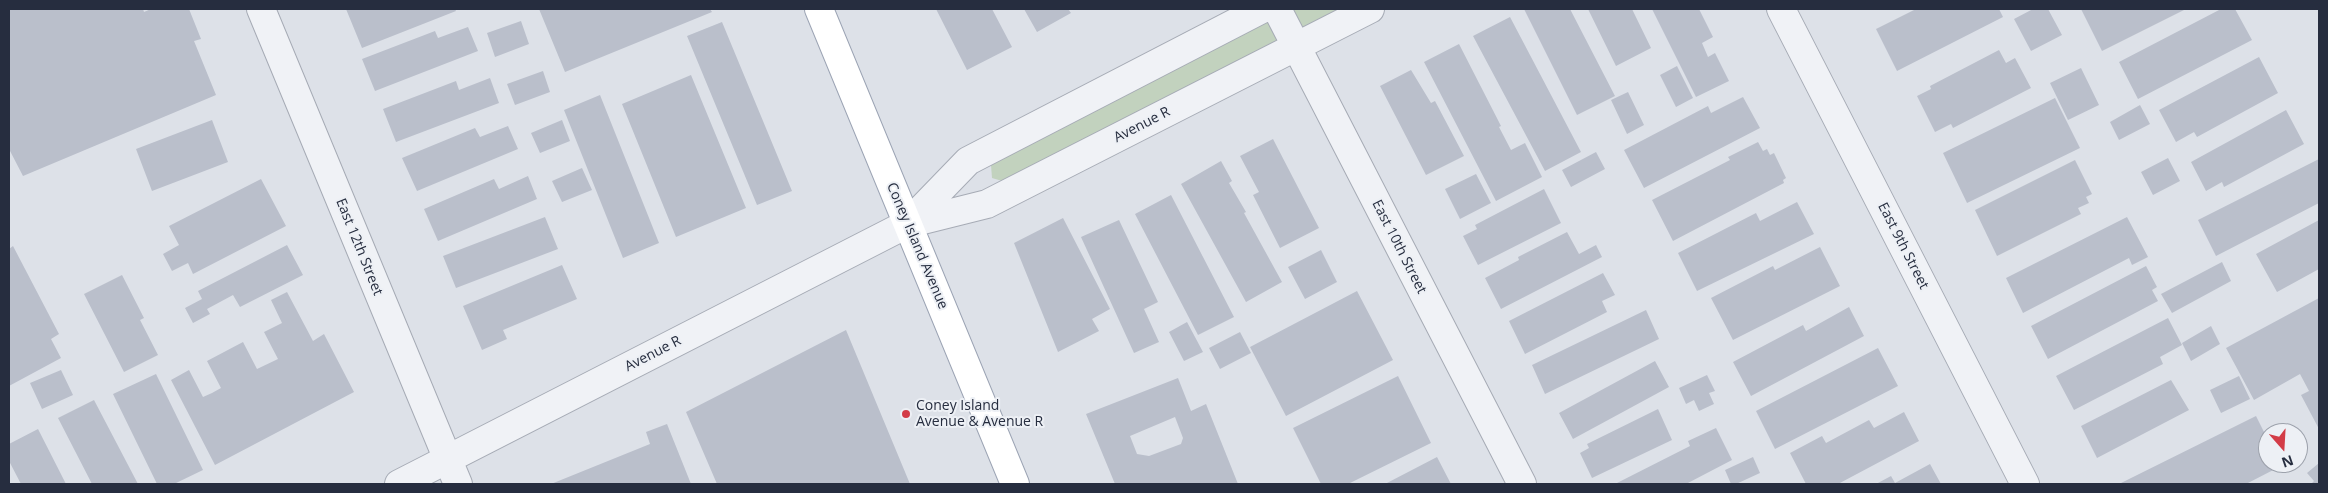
<!DOCTYPE html>
<html>
<head>
<meta charset="utf-8">
<style>
	body { margin:0 }
	#map { position:relative; width:2328px; height:493px; overflow:hidden; background:#dde1e8; font-family:"Open Sans",sans-serif }
	canvas { display:block }
	.frame { position:absolute; inset:0; border:10px solid #262d3f; pointer-events:none }
	.north { position:absolute; left:2258px; top:423px; width:50px; height:50px; box-sizing:border-box; background:#edf0f5; border:1px solid #9da2ac; border-radius:50%; rotate:161deg; font-size:14px; font-weight:700; line-height:20px; text-align:center; color:#262d3f }
	.north::after { content:''; display:block; margin:auto; width:18px; height:22px; background:#d33c47; clip-path:polygon(50% 0,100% 100%,50% 72%,0 100%) }
</style>
</head>
<body>
<div id="map">
<canvas width="2328" height="493"></canvas>
<div class="frame"></div>
<div class="north">N</div>
</div>
<script>
const ctx = document.querySelector('canvas').getContext('2d');
ctx.lineJoin = 'round';
function fillPath(path, color) { ctx.fillStyle = color; ctx.fill(path, 'evenodd'); }
function strokePath(path, color, width, dash) { ctx.strokeStyle = color; ctx.lineWidth = width; ctx.lineCap = dash ? 'butt' : 'round'; ctx.setLineDash(dash || []); ctx.stroke(path); }
function write(font, color, halo, rows, align = 'center') {
  ctx.font = font + ' "Open Sans",sans-serif'; ctx.lineWidth = 4; ctx.setLineDash([]); ctx.textBaseline = 'middle'; ctx.strokeStyle = halo; ctx.fillStyle = color; for (const [text, x, y, turn = 0] of rows) {
    ctx.save(); ctx.translate(x, y); ctx.rotate((+turn || 0) * Math.PI / 180); ctx.textAlign = isNaN(turn) ? turn : align; if (halo) ctx.strokeText(text, 0, 0); ctx.fillText(text, 0, 0); ctx.restore();
  }
}
const green = new Path2D(`
	M1288,9H1347L1009,183L992,178L991,165L998,157Z`);
const building = new Path2D(`
	M9,9H143L144,12L151,9H189L201,39L194,41L216,95L23,176L9,149Z
	M346,9H455L456,11L362,48Z
	M539,9H710L712,12L565,72Z
	M936,9H992L1012,47L967,70Z
	M1024,9H1068L1071,13L1037,32Z
	M1524,9H1570L1615,96L1577,115Z
	M1588,9H1632L1651,48L1616,66Z
	M1652,9H1699L1713,37L1702,43L1708,57L1715,53L1729,81L1696,97Z
	M1916,9H1999L2003,17L1897,71L1876,29Z
	M2033,9H2048L2062,35L2031,51L2014,19Z
	M2081,9H2186L2102,51Z
	M2221,9H2235L2252,40L2138,99L2119,62Z
	M1510,17L1581,152L1545,171L1473,36Z
	M521,21L529,44L495,57L487,33Z
	M722,22L792,191L757,205L687,36Z
	M468,27L478,51L375,91L362,59L435,31L438,38Z
	M1459,44L1501,126L1499,127L1511,150L1525,143L1542,177L1496,201L1424,62Z
	M1999,50L2006,63L2015,58L2031,88L1953,128L1951,124L1935,132L1917,96L1931,89L1930,86Z
	M2259,57L2278,93L2197,137L2194,132L2176,142L2159,110Z
	M1677,66L1693,98L1676,107L1660,75Z
	M2081,68L2099,105L2068,120L2050,83Z
	M1411,70L1431,103L1435,101L1464,156L1426,175L1380,86Z
	M543,71L550,92L515,105L507,84Z
	M691,75L746,208L676,237L622,104Z
	M490,78L499,103L396,142L383,109L456,81L459,90Z
	M1628,92L1644,125L1627,134L1611,100Z
	M600,95L659,243L623,258L564,110Z
	M1743,97L1760,128L1644,188L1624,150L1708,106L1711,113Z
	M2055,98L2080,148L1967,203L1943,153Z
	M2140,105L2150,124L2119,140L2110,122Z
	M2286,110L2304,144L2224,187L2222,182L2206,191L2191,162Z
	M212,120L228,162L152,191L136,149Z
	M562,120L570,141L540,153L531,133Z
	M508,126L518,149L417,191L402,158L475,128L480,137Z
	M1273,139L1319,228L1280,248L1253,195L1259,192L1240,156Z
	M1758,142L1763,151L1767,149L1770,155L1774,153L1786,178L1783,180L1784,183L1673,241L1652,200L1730,160L1728,157Z
	M1596,152L1605,169L1571,187L1562,170Z
	M2168,158L2180,181L2153,195L2141,172Z
	M2319,159V203L2216,256L2198,220Z
	M2075,160L2092,194L2086,197L2089,203L2078,208L2081,214L1997,256L1975,210Z
	M1221,161L1232,181L1229,183L1246,212L1244,213L1282,282L1246,302L1181,184Z
	M582,168L592,190L562,202L552,181Z
	M1476,174L1491,203L1460,219L1445,189Z
	M528,176L537,199L438,241L424,209L494,179L499,189Z
	M261,179L286,226L193,274L188,263L172,271L163,254L179,245L169,226Z
	M1544,189L1561,223L1478,265L1463,236L1477,229L1475,225Z
	M1171,195L1234,317L1198,335L1135,214Z
	M1797,202L1814,234L1697,291L1678,253L1756,213L1760,221Z
	M545,217L558,249L456,288L443,256Z
	M2127,217L2148,257L2132,265L2129,258L2023,313L2006,278Z
	M1063,218L1110,309L1092,319L1099,331L1058,352L1014,243Z
	M1119,220L1158,302L1144,309L1159,342L1134,353L1081,237Z
	M2319,220V269L2277,292L2256,254Z
	M1567,232L1579,254L1596,245L1602,257L1501,309L1485,278L1519,260L1518,257Z
	M287,245L303,275L240,307L233,295L207,309L210,314L193,323L185,308L202,299L198,291Z
	M13,246L59,334L51,339L61,358L9,386V249Z
	M1820,247L1840,286L1733,340L1711,298L1773,266L1775,270Z
	M1321,250L1337,282L1305,299L1288,267Z
	M2222,262L2231,281L2172,313L2161,294Z
	M562,265L577,299L503,330L507,339L482,350L463,306Z
	M2146,266L2157,287L2152,290L2158,301L2048,359L2031,326Z
	M1603,273L1615,295L1602,301L1607,312L1525,354L1509,321Z
	M122,275L144,318L140,320L158,355L124,372L84,294Z
	M1357,291L1393,360L1286,416L1250,347Z
	M287,292L313,341L324,334L354,392L215,465L171,380L189,370L203,397L212,393L221,388L207,361L243,342L257,369L278,359L264,332L282,323L271,300Z
	M2319,298V429L2301,395L2309,391L2300,374L2254,400L2226,348Z
	M1849,307L1864,336L1751,396L1733,362L1803,325L1806,331Z
	M1646,310L1659,339L1545,394L1532,365Z
	M2168,318L2182,345L2160,357L2163,364L2074,410L2056,376Z
	M1187,322L1203,352L1184,361L1169,332Z
	M2211,326L2220,344L2191,361L2182,343Z
	M846,330L910,484H717L686,412Z
	M1240,332L1251,353L1220,369L1209,348Z
	M1878,348L1898,386L1775,449L1756,411Z
	M1655,361L1669,387L1573,439L1559,413Z
	M61,370L73,395L42,409L30,383Z
	M156,374L203,470L174,484H157L113,394Z
	M1707,375L1715,391L1709,393L1714,404L1699,411L1694,400L1686,404L1679,388Z
	M1398,376L1431,443L1348,484H1321L1293,428Z
	M2239,376L2250,399L2221,413L2210,390Z
	M1178,378L1191,411L1206,404L1238,484H1115L1086,414ZM1175,417L1183,438L1181,444L1149,456L1137,454L1130,436Z
	M2171,380L2189,410L2097,458L2081,426Z
	M94,400L138,484H92L58,418Z
	M1658,409L1672,440L1592,478L1580,453L1589,448L1587,444Z
	M1904,412L1919,441L1838,484H1806L1790,453L1822,436L1826,443L1869,420L1874,428Z
	M2256,416L2268,440V463H2280L2281,466L2246,484H2119Z
	M667,424L691,484H551L650,444L646,432Z
	M1716,428L1732,460L1686,484H1615L1690,446L1688,441Z
	M38,429L66,484H21L9,461V444Z
	M1437,457L1451,484H1385Z
	M1753,457L1760,473L1736,484H1731L1725,470Z
	M2319,463V484H2311L2314,481L2307,473Z
	M1930,464L1941,484H1876L1891,476L1895,483Z`);
const minor = new Path2D(`
	M261,9L458,484
	M1277,9L1522,484
	M1781,9L2025,484
	M907,224L968,161L1262,9
	M399,484L907,224L987,204L1370,9`);
const major = new Path2D(`
	M819,9L1015,484`);
const markers = [
	[906,414,5,"#d33c47"]
];
const streetNames = [
	["Avenue R",1142,125,-27],
	["Coney Island Avenue",917,246,67],
	["East 9th Street",1903,246,63],
	["East 12th Street",359,247,68],
	["East 10th Street",1399,247,63],
	["Avenue R",653,354,-27]
];
const poiNames = [
	["Coney Island",916,406],
	["Avenue & Avenue R",916,422]
];
fillPath(green, '#c2d2be');
fillPath(building, '#babfcb');
strokePath(minor, '#a6abb5', 30);
strokePath(major, '#9ca4b4', 30);
strokePath(minor, '#f0f2f6', 28);
strokePath(major, '#fff', 28);
for (const [x, y, r, color] of markers) { const dot = new Path2D(); dot.arc(x, y, r, 0, 2 * Math.PI); ctx.fillStyle = color; ctx.fill(dot); strokePath(dot, '#edf0f5', 2); }
write('14px', '#262d3f', '#edf0f5', streetNames);
write('14px', '#262d3f', '#edf0f5', poiNames, 'left');
</script>
</body>
</html>
